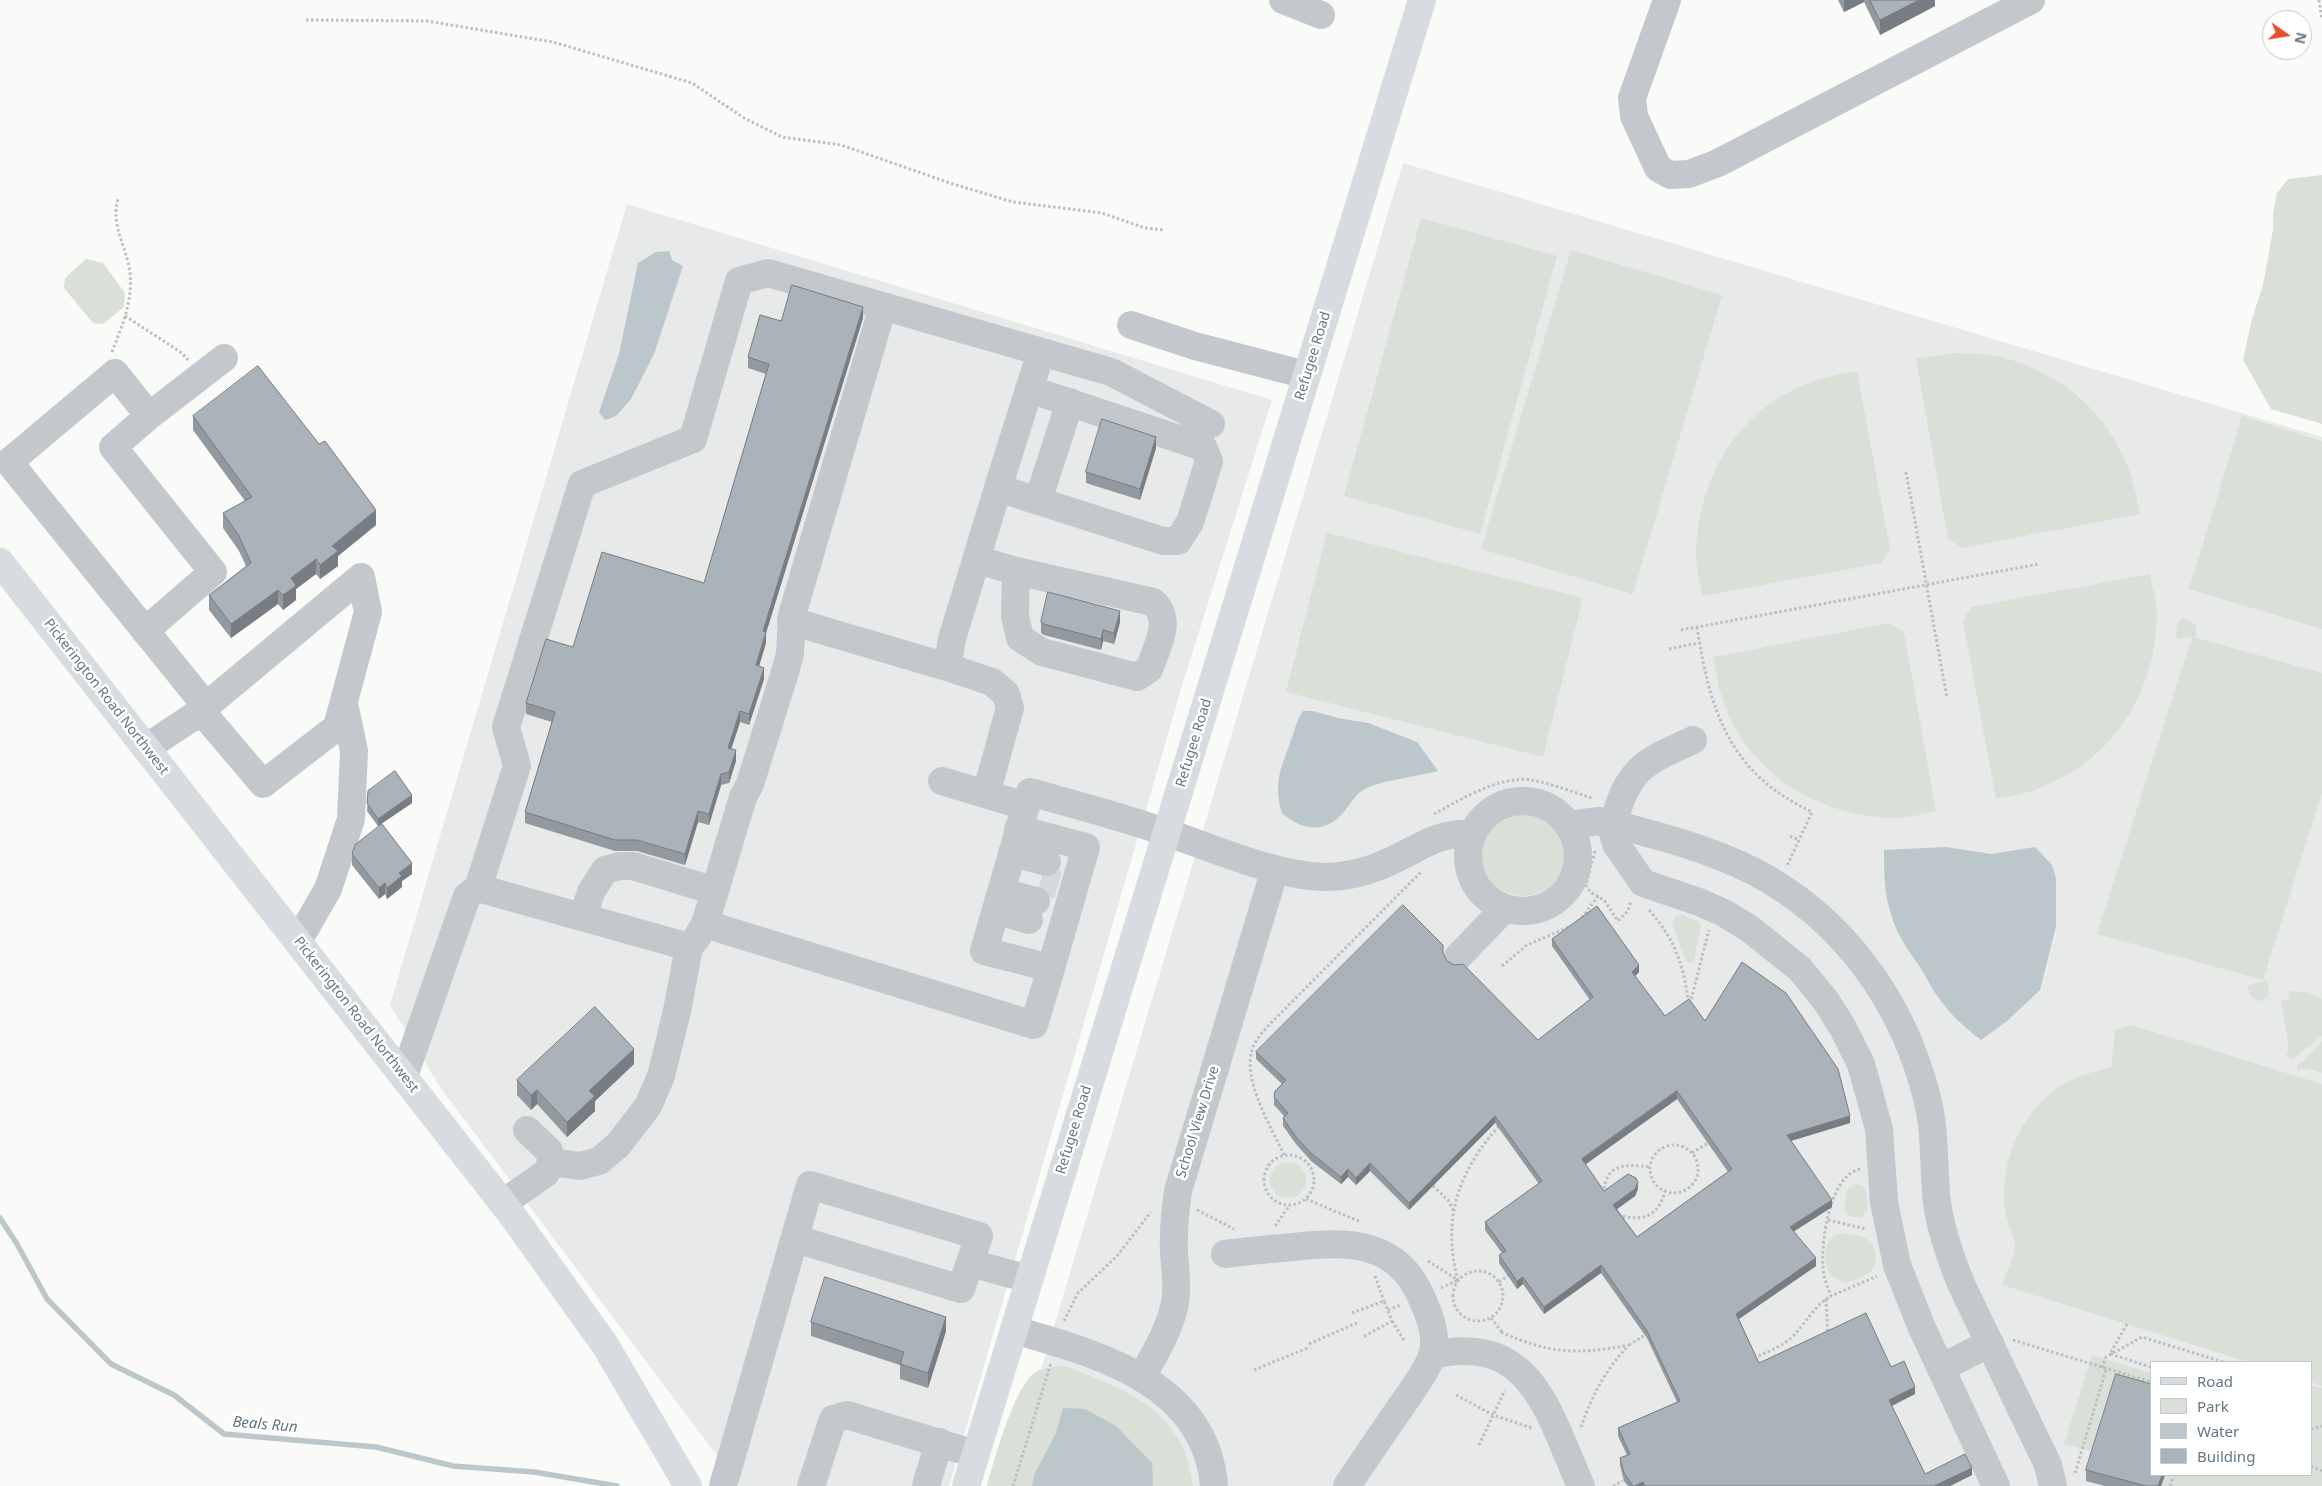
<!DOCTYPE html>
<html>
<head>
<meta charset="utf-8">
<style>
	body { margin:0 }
	#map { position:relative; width:2322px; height:1486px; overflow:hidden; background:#fafaf8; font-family:"Noto Sans",sans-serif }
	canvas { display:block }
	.legend { position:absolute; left:2150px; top:1361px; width:162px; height:115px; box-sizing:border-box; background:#fff; border:1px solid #c1c9cd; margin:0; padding:6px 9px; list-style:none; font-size:15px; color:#647783 }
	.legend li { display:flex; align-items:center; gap:10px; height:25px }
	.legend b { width:25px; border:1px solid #c1c9cd }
	.north { position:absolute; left:2262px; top:10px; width:50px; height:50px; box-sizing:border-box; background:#fff; border:1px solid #c1c9cd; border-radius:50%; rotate:103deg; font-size:14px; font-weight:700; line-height:20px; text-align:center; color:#647783 }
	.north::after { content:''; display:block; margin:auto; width:18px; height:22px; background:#e64f2b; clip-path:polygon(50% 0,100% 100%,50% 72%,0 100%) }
</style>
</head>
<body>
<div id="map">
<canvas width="2322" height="1486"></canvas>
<ul class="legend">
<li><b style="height:6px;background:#d6dcdf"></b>Road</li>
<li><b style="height:14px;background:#dadfd7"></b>Park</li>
<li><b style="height:14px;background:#bbc7cb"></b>Water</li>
<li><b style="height:14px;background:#aab3b9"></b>Building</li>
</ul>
<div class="north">N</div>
</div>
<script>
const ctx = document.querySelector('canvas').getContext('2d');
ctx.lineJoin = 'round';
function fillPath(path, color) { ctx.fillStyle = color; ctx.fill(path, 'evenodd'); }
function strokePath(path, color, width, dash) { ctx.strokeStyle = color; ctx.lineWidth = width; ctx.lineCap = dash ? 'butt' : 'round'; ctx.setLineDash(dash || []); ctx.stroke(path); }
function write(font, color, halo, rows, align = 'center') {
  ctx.font = font + ' "Noto Sans",sans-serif'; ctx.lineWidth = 5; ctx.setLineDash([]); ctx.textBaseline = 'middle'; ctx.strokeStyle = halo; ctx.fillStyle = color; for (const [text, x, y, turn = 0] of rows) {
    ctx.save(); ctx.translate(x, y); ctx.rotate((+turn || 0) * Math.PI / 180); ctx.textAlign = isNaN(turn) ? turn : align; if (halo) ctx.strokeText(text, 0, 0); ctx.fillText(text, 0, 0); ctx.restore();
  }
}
const built = new Path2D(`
	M1403,163L2322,437V1486H1006ZM2151,1362H2311V1475H2151Z
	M627,204L1272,400L1184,679L949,1486H740L442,1090L390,1005Z`);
const green = new Path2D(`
	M2322,175V424L2271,409L2243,360L2252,319L2263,285L2273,230V213L2277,193L2288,179Z
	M1421,218L1557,256L1480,534L1344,496Z
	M1571,250L1722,295L1633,594L1481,549Z
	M86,259L103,263L125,293L124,307L103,324L93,323L64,288L65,278Z
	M1955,353C1970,354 1987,353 2001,357C2062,373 2109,413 2130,473C2135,486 2137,501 2140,514L1962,548L1948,539L1916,359Z
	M1857,371L1890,549L1881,563L1703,596C1700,583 1696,568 1696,554C1698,476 1739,407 1816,380C1829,376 1843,374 1857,371Z
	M2242,416L2322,441V629L2189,589Z
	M1327,533L1583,598L1543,757L1286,692Z
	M2150,574C2152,587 2157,602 2157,615C2155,694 2113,761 2037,789C2024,794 2010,796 1996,799L1963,621L1971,607Z
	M2185,618L2195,624L2197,636L2193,637L2322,673V792L2263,980L2097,934L2192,637L2177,639L2176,629L2178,622Z
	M1890,623L1904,632L1936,811C1923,814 1908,818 1895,818C1817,816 1748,774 1722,698C1718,685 1716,670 1713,657Z
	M1481 854a42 42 0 1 1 84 0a42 42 0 1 1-84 0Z
	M1682,915L1697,921L1701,926L1694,960L1691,963L1686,961L1672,923L1676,916Z
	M2266,980L2269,989L2268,996L2261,1001C2251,1000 2250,995 2247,986Z
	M2288,991L2305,992L2322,999V1036L2292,1059L2286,1057L2289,1048L2281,1001L2289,1000Z
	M2131,1025L2322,1084V1386L2311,1382V1362H2248L2002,1285C2005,1275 2015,1255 2015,1245C2015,1239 2010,1230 2008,1223C2006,1217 2005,1208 2004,1201C2002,1154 2027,1101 2071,1080C2083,1074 2098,1071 2111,1067L2115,1030Z
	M2322,1041V1073L2306,1068L2298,1071L2297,1065L2303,1062Z
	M1270 1180a18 18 0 1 1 36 0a18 18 0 1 1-36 0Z
	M1855,1184L1863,1186L1866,1192L1867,1210L1861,1218L1850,1216L1844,1210L1847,1190Z
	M1840,1233L1861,1236L1871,1242C1884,1267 1869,1277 1845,1283L1830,1275C1823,1261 1822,1239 1840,1233Z
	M2092,1355L2151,1373V1475H2311V1386L2322,1388V1486H2105L2086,1481L2095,1452L2064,1444Z
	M1064,1366C1112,1384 1163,1401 1185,1452C1189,1463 1191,1475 1193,1486H987C994,1460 1014,1389 1034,1373C1041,1368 1056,1367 1064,1366Z`);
const water = new Path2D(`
	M669,251L672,260L683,266L654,354L631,399L616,416L605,420L599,412L619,354L638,263L656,252Z
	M1303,711H1313L1338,718L1368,723L1417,742L1438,771C1419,776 1378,781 1363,790C1353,796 1348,809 1340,816C1322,834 1300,829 1282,813C1273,782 1281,769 1291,740C1295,730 1296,721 1303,711Z
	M1946,847L1991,854L2035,847L2052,865L2056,878V926L2040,990L2007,1021L1981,1040C1965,1028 1950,1014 1938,997C1931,988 1927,977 1920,967C1909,951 1896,934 1891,914C1884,893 1884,871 1884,850Z
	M1063,1408L1085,1409L1116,1426L1152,1463L1153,1486H1032L1035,1473L1056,1433Z`);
const stream = new Path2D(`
	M0,1218L17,1244L47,1299L111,1364L174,1395L224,1434L376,1447L453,1466L534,1472L617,1486`);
const minorTunnel = new Path2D(`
	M1041,880L1058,885`);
const path = new Path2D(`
	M2319,0L2322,19
	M306,20L427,21L553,42L692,83L744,118L782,137L841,145L953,184L1013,202L1102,213L1145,228L1165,230
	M125,316L182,353L188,360
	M112,352C122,326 133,301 130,273C127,248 110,224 118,199
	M1906,472L1947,698
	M1697,627C1710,711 1729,773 1812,812L1787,866
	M1681,630L2039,564
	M1669,649L1699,643
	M1434,814C1462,799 1500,775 1532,780C1552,784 1573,792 1592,798
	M1790,836L1799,840
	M1595,851L1586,885L1590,892L1604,900L1618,921L1628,911L1631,901
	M1649,910C1676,941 1683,964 1689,1004
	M1582,918L1598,896
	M1502,966L1527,945L1571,926
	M1690,1004L1709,930
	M1650 1169a24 24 0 1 1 48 0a24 24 0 1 1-48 0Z
	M1692,1153L1708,1143
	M1264 1180a25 25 0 1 1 50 0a25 25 0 1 1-50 0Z
	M1284,1155C1271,1126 1241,1079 1253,1047C1256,1040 1261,1034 1266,1028L1421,872
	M1860,1169C1830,1175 1821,1240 1823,1266C1823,1276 1827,1286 1831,1296L1877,1276
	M1433,1186L1448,1200L1453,1210
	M1604,1194C1605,1163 1625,1164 1651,1167
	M1306,1199L1361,1222
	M1197,1210L1234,1229
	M1618,1215C1643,1222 1658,1217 1665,1191
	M1828,1220L1866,1229
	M1275,1226L1289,1206
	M1428,1261L1458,1280C1441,1219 1459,1169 1501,1124
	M1453 1296a25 25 0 1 1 50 0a25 25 0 1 1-50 0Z
	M1375,1276L1384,1301
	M1499,1282L1508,1276
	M1441,1288L1458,1280
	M1826,1299L1828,1335
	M1388,1310L1401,1305
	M1352,1313L1384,1301L1392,1321L1363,1337
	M1491,1318L1502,1332
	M1064,1321L1078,1293L1117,1256L1151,1212
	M1392,1321L1405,1342
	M2127,1324L2110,1354L2151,1367
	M1501,1332C1550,1354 1577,1355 1629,1345C1606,1369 1592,1395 1581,1427
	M2013,1340L2151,1382
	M1309,1344L1357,1323
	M1629,1345L1648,1333
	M1754,1358C1767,1352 1781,1347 1791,1338C1807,1323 1812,1307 1831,1296
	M2102,1368L2106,1357L2142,1337L2223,1362
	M1254,1370L1310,1347
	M1456,1395L1493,1415L1532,1428
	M2311,1429L2322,1426
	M1479,1445L1505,1390
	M2311,1466L2322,1471
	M2075,1473L2106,1369
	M1013,1486L1051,1363
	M1613,1486L1623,1481
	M2170,1486L2174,1475`);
const minor = new Path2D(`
	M1283,0L1321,15
	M1667,0L1632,98L1634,116L1658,168L1670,175L1689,174L1718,163L2031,0
	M1131,325L1195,346L1306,375
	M1029,389L1203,447L1209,461L1190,522L1178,541H1163L998,488C1012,443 1027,397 1041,352
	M1038,501L1070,402
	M978,560L1016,571L1153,602C1173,620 1157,647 1149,669L1137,677L1042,652L1020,638L1015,616L1016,571
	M791,621L947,667
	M145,631L213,572L113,447L149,416
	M206,706L9,462L115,373L149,416L224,358
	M146,748L194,716L361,577L368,612L337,727L263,784L207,718L194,716
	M942,781L1025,806
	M986,794L1010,708L1006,694L992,682L947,667L952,639L998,488
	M1468 856a55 55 0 1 1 110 0a55 55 0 1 1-110 0Z
	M1568,825L1599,821L1613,824C1629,768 1642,763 1693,740
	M1018,829L1086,847L1051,968
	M1012,853L1047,862
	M478,888L517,766L506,727L582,484L693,439L739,281L768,273L1111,372L1211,424
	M1001,892L1036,901
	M996,910L1029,920
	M583,917L591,892L605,870L620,866H633L715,891
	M705,924L1034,1025L1051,968L984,951L1030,792C1076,805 1123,817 1168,833C1215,849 1276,876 1325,877C1349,877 1370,871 1391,861C1420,848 1439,831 1473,834
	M298,941L328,889L351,819L354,751L344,703
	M1458,957L1505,908
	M404,1076L467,896L478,888L689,947
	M552,1162L580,1166L599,1161L618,1145L648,1106L661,1076L677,1011L689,947L696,939L705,924L743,797L750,784L785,672L790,654L792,615L883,306
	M503,1203L546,1173L552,1162L549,1151L527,1130
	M1225,1254C1248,1251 1270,1249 1293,1247C1348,1241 1399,1240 1423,1301C1430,1316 1438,1339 1432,1356C1425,1374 1411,1392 1400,1408C1382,1434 1364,1460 1347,1486
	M970,1263L1029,1279
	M1014,1330C1097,1354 1206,1382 1214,1486
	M1432,1355C1533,1332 1548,1414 1581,1486
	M1941,1368L1990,1343
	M1142,1377C1155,1353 1170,1329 1175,1303C1178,1286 1175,1270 1174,1253C1173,1232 1175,1212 1178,1191L1275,869
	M723,1486L810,1185L979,1236L961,1289L796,1239
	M811,1486L833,1419L847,1415L975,1454
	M926,1486L939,1442
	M1996,1486L1922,1328L1897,1265L1884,1202L1879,1129L1861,1064L1843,1028L1826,1001L1800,969L1750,929L1724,913L1699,902L1643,883L1616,844L1612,830L1613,824C1660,836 1709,849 1753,871C1842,917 1903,1001 1927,1098C1936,1133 1933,1168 1937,1203C1941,1232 1951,1259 1962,1286L2048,1465L2053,1486`);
const major = new Path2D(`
	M0,562L512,1215L605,1345L688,1486
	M966,1486L1422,0`);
const wall = new Path2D(`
	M1838,0H1935V6L1880,35L1864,2L1844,12Z
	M863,318L766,633V643L759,666L764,679L749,725L740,722L731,749L736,761L729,783L721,785L709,825L698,822L685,865L637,851H615L525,823V812L552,722L526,714V703L573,647L704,583L766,374L748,368V357L781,321Z
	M193,416L376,525L338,556V566L320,579L316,574L296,589V600L283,610L278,604L231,638L209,610V595L246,566L239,551L223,528V513L245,501L193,430Z
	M1156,448L1140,500L1086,483V472Z
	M1041,622H1120L1114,644L1103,641L1101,650L1044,635L1041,633Z
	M368,791L412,803L378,826L367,811Z
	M352,854L412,874L402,881V887L387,899L385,894L379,899L352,865Z
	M1552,939L1639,972L1635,976L1665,1016L1705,1021L1850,1123L1791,1141L1832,1207L1794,1231L1816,1266L1739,1319L1759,1363L1891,1367L1915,1394L1892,1406L1925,1474L1972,1475L1950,1486H1628L1624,1481L1620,1465V1458L1627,1455L1618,1436V1428L1677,1402L1647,1338L1601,1273L1544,1314L1523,1284L1517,1289L1499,1263V1255L1502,1253L1485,1230V1222L1539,1184L1495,1123L1409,1210L1370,1171L1356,1185L1348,1177L1341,1184L1311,1161L1296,1144L1283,1126V1118L1285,1117L1274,1105V1097L1282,1084L1256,1059V1052L1443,954L1447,961L1538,1040L1590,1000L1552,946ZM1677,1099L1728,1172L1637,1237L1617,1209L1635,1196L1638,1189L1604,1191L1585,1164Z
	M634,1064L595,1101V1111L567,1137L537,1104L531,1110L517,1095V1080Z
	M811,1322L946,1331L928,1388L900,1379V1365L811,1336Z
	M2086,1470L2151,1475H2165L2161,1486H2105L2086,1481Z`);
const shadedWall = new Path2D(`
	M1844,0H1864V2L1844,12Z
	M1919,0H1935V6L1880,35V20Z
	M863,307V318L766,633V643L756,676V665L763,631Z
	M1156,437V448L1140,500V489Z
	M376,510V525L338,556V566L320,579V565L332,546Z
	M316,559V574L296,589V600L283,610V595L291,578Z
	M278,590V604L231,638V624Z
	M1120,611V622L1114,644V633Z
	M1103,630V641L1101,650V639Z
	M764,668V679L749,725V714Z
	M740,711V722L728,759V748Z
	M736,750V761L729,783V772Z
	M721,774V785L709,825V814Z
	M412,795V803L378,826V819Z
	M698,811V822L685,865V854Z
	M412,863V874L402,881V887L387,899V888L399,873Z
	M385,883V894L379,899V888Z
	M1639,965V972L1632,979V972Z
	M634,1049V1064L595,1101V1111L567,1137V1122L589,1091Z
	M537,1090V1104L531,1110V1095Z
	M1677,1091V1099L1582,1167V1159Z
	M1495,1116V1123L1409,1210V1203Z
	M1850,1116V1123L1787,1142V1135Z
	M1370,1163V1171L1356,1185V1178Z
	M1348,1169V1177L1341,1184V1177Z
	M1638,1182V1189L1635,1196L1613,1212V1205Z
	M1832,1200V1207L1790,1234V1227Z
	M1816,1258V1266L1736,1321V1314Z
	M1601,1265V1273L1544,1314V1307Z
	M1523,1277V1284L1517,1289V1281Z
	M946,1317V1331L928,1388V1373Z
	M1915,1387V1394L1889,1407V1400Z
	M1972,1468V1475L1950,1486H1934Z
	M2162,1475H2165L2161,1486H2158Z
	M1643,1482V1486H1635Z`);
const building = new Path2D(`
	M1870,0H1919L1880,20Z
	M792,285L863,307L763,631L766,632L756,665L764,668L749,714L740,711L728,748L736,750L729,772L721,774L709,814L698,811L685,854L637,840H615L525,812L555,712L526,703L546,639L573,647L602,552L704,583L769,364L748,357L760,315L781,321Z
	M258,366L319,444L325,441L376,510L332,546L338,551L320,565L316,559L291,578L296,586L283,595L278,590L231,624L209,595L251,563L239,536L223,513L252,497L193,416Z
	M1102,419L1156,437L1140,489L1086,472Z
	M1048,592L1120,611L1114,633L1103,630L1101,639L1044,624L1041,622Z
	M395,771L412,795L378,819L367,803L368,791Z
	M382,824L412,863L399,873L402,876L387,888L385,883L379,888L352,854L355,845Z
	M1403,905L1443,945V953L1447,961L1454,965L1463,964L1538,1040L1593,997L1552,939L1597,906L1639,965L1632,972L1665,1016L1689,999L1705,1021L1742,962L1786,993L1838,1069L1850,1116L1787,1135L1832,1200L1790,1227L1816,1258L1736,1314L1759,1363L1866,1313L1891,1367L1904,1361L1915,1387L1889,1400L1925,1474L1965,1454L1972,1468L1934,1486H1645L1643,1482L1635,1486H1633L1624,1473L1620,1458L1630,1454L1618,1428L1680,1401L1647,1331L1601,1265L1544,1307L1523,1277L1517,1281L1499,1255L1506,1251L1485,1222L1542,1181L1495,1116L1409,1203L1370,1163L1356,1178L1348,1169L1341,1177L1311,1153L1296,1137L1283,1118L1288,1113L1274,1097L1275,1091L1286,1080L1256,1052ZM1677,1091L1732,1169L1637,1237L1613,1205L1635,1189L1638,1182L1636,1178L1628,1174L1604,1191L1582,1159Z
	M595,1007L634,1049L589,1091L595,1096L567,1122L537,1090L531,1095L517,1080Z
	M825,1277L946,1317L928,1373L900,1364L904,1352L811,1322Z
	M2116,1374L2151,1384V1475H2162L2158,1486H2146L2086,1470Z`);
const streetNames = [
	["Refugee Road",1313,356,-73],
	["Pickerington Road Northwest",106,697,52],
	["Refugee Road",1194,743,-73],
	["Pickerington Road Northwest",356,1015,52],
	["School View Drive",1198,1122,-73],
	["Refugee Road",1074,1130,-73]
];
const waterNames = [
	["Beals Run",265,1425,5]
];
fillPath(built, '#e8e9e9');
fillPath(green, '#dadfd7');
fillPath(water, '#bbc7cb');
strokePath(stream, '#bbc7cb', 5.5);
strokePath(minorTunnel, '#d4d9db', 28, [28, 14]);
strokePath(path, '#bbbfc2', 3, [2.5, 2.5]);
strokePath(minor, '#c3c8cc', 28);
strokePath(major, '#d6dcdf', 28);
fillPath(wall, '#929a9f');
fillPath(shadedWall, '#777d82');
fillPath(building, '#aab3b9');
strokePath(building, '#777d82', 1);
write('14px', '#647783', '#fff', streetNames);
write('italic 15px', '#5f767c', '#fff', waterNames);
</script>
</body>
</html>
